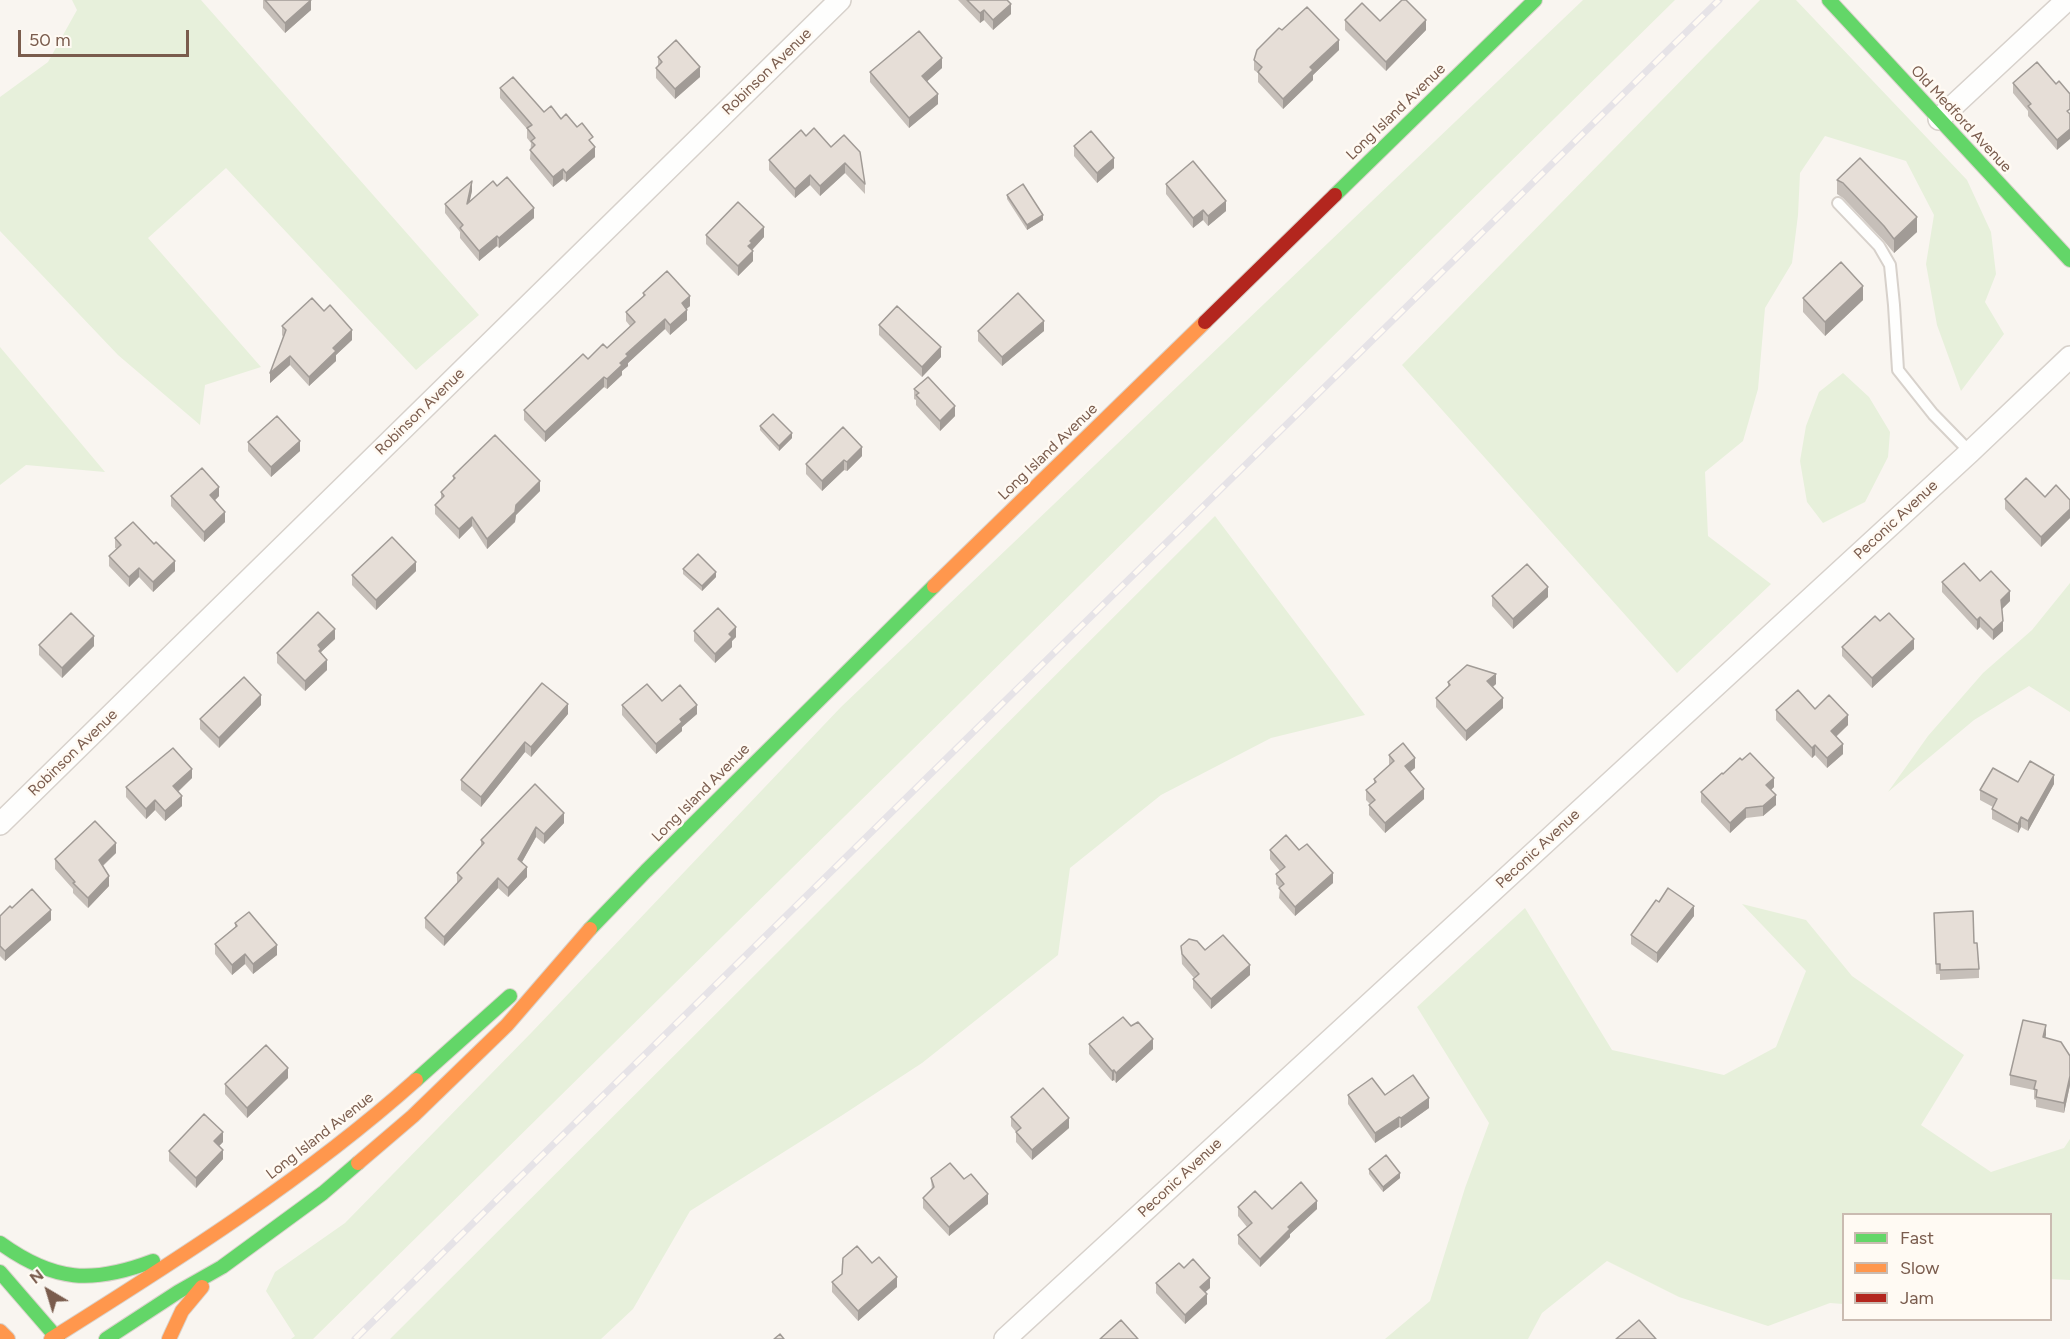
<!DOCTYPE html>
<html>
<head>
<meta charset="utf-8">
<style>
	body { margin:0 }
	#map { position:relative; width:2070px; height:1339px; overflow:hidden; background:#f9f5f0; font-family:Figtree,sans-serif }
	canvas { display:block }
	.legend { position:absolute; left:1842px; top:1213px; width:210px; height:108px; box-sizing:border-box; background:#fffaf3; border:2px solid #cabbb1; margin:0; padding:8px 10px; list-style:none; font-size:18px; color:#7a5c4d }
	.legend li { display:flex; align-items:center; gap:12px; height:30px }
	.legend b { width:30px; border:2px solid #cabbb1 }
	.north { position:absolute; left:18px; top:1261px; width:60px; height:60px; -webkit-text-stroke:4px #fffaf3; paint-order:stroke; rotate:322deg; font-size:16px; font-weight:700; line-height:24px; text-align:center; color:#7a5c4d }
	.north::after { content:''; display:block; margin:auto; width:21px; height:27px; background:#7a5c4d; clip-path:polygon(50% 0,100% 100%,50% 72%,0 100%) }
	.scale { position:absolute; left:18px; top:30px; width:171px; height:27px; box-sizing:border-box; border:3px solid #7a5c4d; border-top:0; padding-left:8px; font-size:18px; line-height:21px; white-space:nowrap; color:#7a5c4d; -webkit-text-stroke:4px #fffaf3; paint-order:stroke }
</style>
</head>
<body>
<div id="map">
<canvas width="2070" height="1339"></canvas>
<ul class="legend">
<li><b style="height:8px;background:#63d668"></b>Fast</li>
<li><b style="height:8px;background:#ff974d"></b>Slow</li>
<li><b style="height:8px;background:#b3261e"></b>Jam</li>
</ul>
<div class="north">N</div>
<div class="scale">50 m</div>
</div>
<script>
const ctx = document.querySelector('canvas').getContext('2d');
ctx.lineJoin = 'round';
function fillPath(path, color) { ctx.fillStyle = color; ctx.fill(path, 'evenodd'); }
function strokePath(path, color, width, dash) { ctx.strokeStyle = color; ctx.lineWidth = width; ctx.lineCap = dash ? 'butt' : 'round'; ctx.setLineDash(dash || []); ctx.stroke(path); }
function write(font, color, halo, rows, align = 'center') {
  ctx.font = font + ' Figtree,sans-serif'; ctx.lineWidth = 5; ctx.setLineDash([]); ctx.textBaseline = 'middle'; ctx.strokeStyle = halo; ctx.fillStyle = color; for (const [text, x, y, turn = 0] of rows) {
    ctx.save(); ctx.translate(x, y); ctx.rotate((+turn || 0) * Math.PI / 180); ctx.textAlign = isNaN(turn) ? turn : align; if (halo) ctx.strokeText(text, 0, 0); ctx.fillText(text, 0, 0); ctx.restore();
  }
}
const green = new Path2D(`
	M72,0H201L479,315L416,370L226,168L148,238L261,367L205,385L200,425L118,355L0,231V97L48,62L77,10Z
	M1583,0H1675L313,1339H291L295,1336L266,1291L275,1272L345,1223L532,1032L841,707Z
	M1760,0H1796L1967,180L1991,232L1996,274L1985,302L2004,334L1961,391L1937,325L1926,264L1934,215L1906,161L1825,136L1800,173L1798,215L1792,263L1765,308L1758,389L1743,441L1705,472L1708,536L1771,584L1677,673L1402,365Z
	M0,347L105,472L26,465L0,485Z
	M1843,373L1869,397L1890,432L1888,457L1865,502L1823,523L1807,502L1800,461L1806,426L1819,392Z
	M1215,516L1365,715L1271,738L1161,795L1070,868L1058,955L922,1063L841,1116L690,1211L633,1309L601,1339H390Z
	M2070,583V712L2029,686L1974,720L1888,792L1928,736L1983,673L2032,630Z
	M1742,904L1806,920L1852,976L1964,1055L1921,1125L1991,1172L2064,1148L2070,1139V1280L2051,1279L2050,1214H1844L1843,1304L1830,1303L1768,1326L1679,1297L1607,1261L1542,1313L1528,1339H1385L1430,1301L1465,1188L1489,1123L1417,1007L1525,908L1612,1050L1724,1075L1776,1047L1806,971Z`);
const lane = new Path2D(`
	M1838,203L1879,246L1890,265L1894,305L1898,370L1933,414L1970,452`);
const street = new Path2D(`
	M1939,119L2067,0
	M0,824L840,0
	M1005,1339L1970,452L2070,357`);
const fast = new Path2D(`
	M1829,0L2070,260
	M1335,195L1535,0
	M590,929L646,871L934,586
	M416,1080L510,996
	M0,1243C54,1282 92,1284 153,1261
	M0,1272L58,1339
	M106,1339L178,1292L222,1267L323,1193L358,1163`);
const slow = new Path2D(`
	M934,586L1205,322
	M358,1163L413,1116L507,1025L590,929
	M0,1331L8,1339
	M51,1339C177,1260 305,1179 416,1080
	M169,1339L182,1311L202,1287`);
const jam = new Path2D(`
	M1205,322L1335,195`);
const rail = new Path2D(`
	M355,1339L1719,0`);
const wall = new Path2D(`
	M263,0H311V10L285,33L263,8Z
	M958,0H1007L1011,14L993,30L984,20L980,23Z
	M1345,20L1380,21L1426,30L1386,71L1345,30Z
	M1282,30L1339,50L1313,75V80L1283,109L1258,82V73L1254,70V60Z
	M658,57L700,77L675,99L656,78V68L658,67Z
	M942,68L927,81L938,104L909,128L870,82V72Z
	M2013,83L2056,84L2070,94L2057,150L2028,116V111L2013,93Z
	M500,88L544,112L561,119L593,144L595,157L566,182L563,179L553,187L530,159L531,143L527,138V129L500,98Z
	M814,128L865,184V194L845,173L820,196L810,185L795,198L769,170V160L806,136Z
	M1074,146L1114,168L1097,183L1074,156Z
	M1837,180L1917,232L1894,253L1884,241L1843,198L1837,194Z
	M1166,184L1226,211L1208,226L1203,220L1193,228L1166,194Z
	M497,186L534,218L499,248L497,246L479,261L460,238V232L445,213V204L472,191L469,201Z
	M1007,195L1043,220L1027,230L1007,199Z
	M706,235L764,237L752,250L753,261L738,276L706,244Z
	M643,293L690,306L686,309L687,320L670,335L665,329L628,363V366L622,371V375L607,389L604,387L545,442L524,420V410L588,359L607,348L630,326L626,321V312L643,297Z
	M1803,298L1863,300L1825,336L1803,312Z
	M879,325L941,357L922,377L879,335Z
	M282,326L352,340L336,355V361L309,386L290,365L270,383L283,337L282,335Z
	M978,331H1044L1002,366L978,341Z
	M914,389L955,416L940,431L916,405V400L914,399Z
	M760,426L792,438L779,451L760,430Z
	M248,442L300,451L271,477L248,451Z
	M862,456L847,471L844,470L822,491L806,474V464Z
	M453,476L540,491L516,515L515,522L487,549L472,526L459,539L435,514V505L441,499V492L453,480Z
	M171,496H219L214,501L225,522L204,542L171,506Z
	M2045,497L2070,500V518L2041,547L2005,509V499Z
	M115,538L175,571L153,592L139,577L129,587L109,566V556L117,549L115,548Z
	M683,569L716,577L702,591L683,574Z
	M416,571L376,610L352,585V575Z
	M1980,581L2010,601L2002,609L2003,631L1993,640L1980,627L1977,630L1942,592V582Z
	M1492,596L1548,597L1513,629L1492,606Z
	M1880,621L1914,649L1872,688L1842,656V647Z
	M694,631L736,637L732,641V647L715,663L694,641Z
	M335,639L321,652L327,670L305,691L277,663V653Z
	M39,645L94,646L62,678L39,655Z
	M1448,682L1496,684L1493,687L1503,708L1466,741L1436,707V698L1448,687Z
	M662,701L697,714L682,727V731L656,754L622,715V705Z
	M261,705L219,748L200,729V719Z
	M1815,709L1848,725L1836,737L1843,754L1827,768L1815,755L1812,758L1776,720V710Z
	M568,714L531,757L525,752L481,807L461,790V780Z
	M1389,755L1415,768L1410,772L1424,799L1385,833L1369,815V805L1370,804L1366,800V790L1374,783V779L1389,766Z
	M192,778L178,792L182,806L165,821L155,810L146,819L126,797V787Z
	M2018,782L2054,784L2028,831L2021,827L2018,833L1992,819V809L1993,807L1980,800V790Z
	M535,784L564,823L544,844L536,837L522,862L527,877L508,897L498,888L444,946L425,928V918L457,883V873L481,847V840Z
	M1774,787L1771,790L1776,805L1763,816L1746,818L1730,833L1701,802V792Z
	M1270,850H1299L1333,883L1295,916L1279,898L1280,888L1276,884V874L1280,871L1270,859Z
	M116,853L103,866L109,886L88,908L73,893V889L55,869V859Z
	M1659,902L1694,916L1657,963L1631,944V935Z
	M12,908L51,920L5,961L0,956V916Z
	M1934,913L1974,943L1979,969V978L1940,980V974H1936Z
	M235,923L277,955L253,974L245,964L232,975L215,954V944L235,927Z
	M1181,946L1205,950L1250,975L1211,1009L1193,988V979L1194,978L1182,964Z
	M1131,1026L1153,1049L1116,1083L1114,1080L1112,1081L1089,1054V1044Z
	M2046,1035L2045,1038L2070,1056V1085L2064,1113L2036,1107V1100L2034,1099V1090L2010,1085V1075Z
	M288,1078L247,1118L225,1094V1084Z
	M1348,1095H1385L1429,1108L1401,1128L1399,1127L1375,1143L1348,1104Z
	M1011,1117L1069,1128L1032,1160L1016,1142V1132L1011,1126Z
	M223,1142L219,1146L223,1159L196,1188L169,1161V1151Z
	M1369,1169L1400,1178L1383,1192L1369,1174Z
	M931,1178L988,1204L949,1236L923,1208V1198L932,1190Z
	M1238,1207L1272,1209H1317L1290,1234V1237L1260,1267L1238,1244V1235L1247,1227L1238,1216Z
	M872,1263L897,1287L858,1321L832,1292V1282Z
	M1184,1268L1210,1288L1205,1292L1207,1304L1185,1324L1156,1293V1283Z`);
const shadedWall = new Path2D(`
	M311,0V10L285,33V23Z
	M1011,4V14L993,30V20Z
	M984,10V20L980,23V13Z
	M1426,20V30L1386,71V62Z
	M1339,40V50L1313,75V80L1283,109V99L1310,67Z
	M942,58V68L922,86V76Z
	M700,67V77L675,99V89Z
	M938,94V104L909,128V118Z
	M2070,129V139L2057,150V140Z
	M595,147V157L566,182V173Z
	M1114,158V168L1097,183V173Z
	M845,163V173L820,196V186Z
	M563,169V179L553,187V177Z
	M810,175V185L795,198V189Z
	M472,181V191L467,214V204Z
	M1226,201V211L1208,226V216Z
	M534,208V218L499,248V238Z
	M1203,210V220L1193,228V218Z
	M1043,215V220L1027,230V225Z
	M1917,217V232L1894,253V239Z
	M764,227V237L752,250L753,251V261L738,276V266L750,241Z
	M497,236V246L479,261V251Z
	M1863,286V300L1825,336V322Z
	M690,296V306L682,313V303Z
	M687,310V320L670,335V325Z
	M665,319V329L628,363V366L622,371V375L607,389V379L626,354Z
	M1044,321V331L1002,366V357Z
	M352,330V340L336,355V361L309,386V377L333,348Z
	M941,347V357L922,377V367Z
	M290,356V365L270,383V373Z
	M604,377V387L545,442V432Z
	M955,406V416L940,431V421Z
	M792,433V438L779,451V446Z
	M300,441V451L271,477V467Z
	M862,447V456L847,471V462Z
	M844,460V470L822,491V481Z
	M540,481V491L516,515L515,522L487,549V539L516,505Z
	M219,487V496L210,505V495Z
	M2070,509V518L2041,547V537Z
	M225,512V522L204,542V532Z
	M472,517V526L459,539V529Z
	M175,561V571L153,592V582Z
	M416,562V571L376,610V600Z
	M139,568V577L129,587V577Z
	M716,572V577L702,591V586Z
	M1548,587V597L1513,629V619Z
	M2010,591V601L2001,610V600Z
	M1980,617V627L1977,630V620Z
	M2003,621V631L1993,640V630Z
	M736,627V637L732,641V647L715,663V654L729,634Z
	M335,629V639L321,652V658L318,645Z
	M94,636V646L62,678V668Z
	M1914,639V649L1872,688V678Z
	M327,660V670L305,691V681Z
	M1496,674V684L1487,691V681Z
	M261,695V705L219,748V738Z
	M1503,698V708L1466,741V731Z
	M568,704V714L531,757V747Z
	M697,705V714L682,727V731L656,754V744L680,719Z
	M1848,715V725L1831,741V731Z
	M525,742V752L481,807V797Z
	M1843,744V754L1827,768V758Z
	M1815,745V755L1812,758V748Z
	M1415,758V768L1405,776V766Z
	M192,769V778L173,796V786Z
	M2054,775V784L2028,831V821Z
	M1774,778V787L1766,795V785Z
	M1424,789V799L1385,833V823Z
	M1776,795V805L1763,816V806Z
	M182,796V806L165,821V811Z
	M155,800V810L146,819V809Z
	M1746,808V818L1730,833V823Z
	M564,813V823L544,844V834Z
	M2021,817V827L2018,833V824Z
	M536,827V837L518,869V859Z
	M116,843V853L99,869V860Z
	M527,867V877L508,897V888Z
	M1333,873V883L1295,916V907Z
	M109,876V886L88,908V898Z
	M498,878V888L444,946V937Z
	M1694,906V916L1657,963V953Z
	M51,910V920L5,961V951Z
	M277,945V955L253,974V964Z
	M245,954V964L232,975V965Z
	M1250,965V975L1211,1009V999Z
	M2046,1025V1035L2043,1047V1037Z
	M1153,1039V1049L1116,1083V1073Z
	M288,1068V1078L247,1118V1108Z
	M1114,1070V1080L1112,1081V1071Z
	M2070,1076V1085L2064,1113V1103Z
	M1429,1098V1108L1401,1128V1118Z
	M1399,1117V1127L1375,1143V1133Z
	M1069,1118V1128L1032,1160V1150Z
	M223,1132V1142L214,1151V1141Z
	M223,1150V1159L196,1188V1178Z
	M1400,1173V1178L1383,1192V1187Z
	M988,1194V1204L949,1236V1227Z
	M1317,1201V1209L1290,1234V1237L1260,1267V1259L1288,1227Z
	M897,1277V1287L858,1321V1311Z
	M1210,1278V1288L1200,1297V1287Z
	M1207,1294V1304L1185,1324V1315Z`);
const building = new Path2D(`
	M265,0H311L285,23Z
	M967,0H1007L1011,4L993,20L984,10L980,13Z
	M1402,0H1406L1426,20L1386,62L1345,20L1362,3L1380,21Z
	M1307,7L1339,40L1310,67L1313,70L1283,99L1258,72L1262,67L1254,60L1257,50L1279,28L1282,30Z
	M919,31L942,58L922,76L938,94L909,118L870,72Z
	M676,40L700,67L675,89L656,68L662,62L658,57Z
	M2037,62L2056,84L2059,81L2070,94V109L2067,111L2070,114V129L2057,140L2028,106L2031,104L2013,83Z
	M513,77L544,112L551,106L561,119L566,114L577,127L582,123L593,137L589,140L595,147L566,173L563,169L553,177L530,150L535,145L531,141L535,138L527,128L532,125L500,88Z
	M814,128L831,147L844,135L860,152L865,184L845,163L820,186L810,175L795,189L769,160L801,130L806,136Z
	M1091,131L1114,158L1097,173L1074,146Z
	M1860,158L1917,217L1894,239L1884,226L1843,183L1837,180Z
	M1193,161L1226,201L1208,216L1203,210L1193,218L1166,184Z
	M507,177L534,208L499,238L497,236L479,251L460,228L463,225L445,204L472,181L467,204L493,181L497,186Z
	M1023,184L1043,215L1027,225L1007,195Z
	M738,202L764,227L750,241L752,243L748,246L753,251L738,266L706,235Z
	M1841,262L1863,286L1825,322L1803,298Z
	M667,271L690,296L682,303L687,310L670,325L665,319L626,354L628,356L620,363L622,365L607,379L604,377L545,432L524,410L583,354L588,359L603,344L607,348L635,322L626,312L645,295L643,293Z
	M1018,293L1044,321L1002,357L978,331Z
	M312,298L324,311L330,305L352,330L333,348L336,351L309,377L290,356L270,373L286,330L282,326Z
	M897,306L941,347L922,367L879,325Z
	M928,377L955,406L940,421L916,395L919,393L914,389Z
	M773,414L792,433L779,446L760,426Z
	M277,416L300,441L271,467L248,442Z
	M843,427L862,447L847,462L844,460L822,481L806,464Z
	M495,435L540,481L516,505L515,512L487,539L472,517L459,529L435,505L444,496L441,492L455,478L453,476Z
	M202,468L219,487L210,495L225,512L204,532L171,496Z
	M2026,478L2045,497L2056,485L2070,500V509L2041,537L2005,499Z
	M133,522L154,544L156,542L175,561L153,582L139,568L129,577L109,556L121,545L115,538Z
	M392,537L416,562L376,600L352,575Z
	M698,554L716,572L702,586L683,569Z
	M1964,563L1980,581L1991,571L2010,591L2001,600L2003,621L1993,630L1980,617L1977,620L1942,582Z
	M1527,564L1548,587L1513,619L1492,596Z
	M718,608L736,627L729,634L732,637L715,654L694,631Z
	M318,612L335,629L318,645L321,649L319,651L327,660L305,681L277,653Z
	M71,613L94,636L62,668L39,645Z
	M1889,613L1914,639L1872,678L1842,647L1875,616L1880,621Z
	M1467,665L1496,674L1487,681L1503,698L1466,731L1436,698L1450,685L1448,682Z
	M244,677L261,695L219,738L200,719Z
	M542,683L568,704L531,747L525,742L481,797L461,780Z
	M647,684L662,701L680,685L697,705L680,719L682,722L656,744L622,705Z
	M1798,690L1815,709L1829,695L1848,715L1831,731L1843,744L1827,758L1815,745L1812,748L1776,710Z
	M1403,743L1415,758L1405,766L1424,789L1385,823L1369,805L1375,800L1366,790L1376,782L1374,779L1394,761L1389,755Z
	M173,748L192,769L173,786L182,796L165,811L155,800L146,809L126,787Z
	M1750,753L1774,778L1766,785L1776,795L1763,806L1746,808L1730,823L1701,792L1722,773L1723,774L1740,758L1742,760Z
	M2030,761L2054,775L2028,821L2021,817L2018,824L1992,809L1997,799L1980,790L1993,768L2018,782Z
	M535,784L564,813L544,834L536,827L518,859L527,867L508,888L498,878L444,937L425,918L462,878L457,873L484,843L481,840Z
	M95,821L116,843L99,860L109,876L88,898L73,883L75,882L55,859Z
	M1286,835L1299,850L1307,844L1333,873L1295,907L1279,888L1284,884L1276,874L1285,867L1270,850Z
	M1668,888L1694,906L1657,953L1631,935L1656,900L1659,902Z
	M32,889L51,910L5,951L0,946V916L10,906L12,908Z
	M1973,911L1974,943H1977L1979,969L1940,970V964H1936L1934,913Z
	M249,912L277,945L253,964L245,954L232,965L215,944L237,926L235,923Z
	M1223,935L1250,965L1211,999L1193,979L1199,974L1182,954L1181,946L1189,939L1197,941L1205,950Z
	M1123,1017L1131,1026L1138,1022L1153,1039L1116,1073L1114,1070L1112,1071L1089,1044Z
	M2023,1020L2046,1025L2043,1037L2061,1042L2070,1056V1076L2064,1103L2036,1097L2037,1090L2034,1089L2036,1081L2010,1075Z
	M266,1045L288,1068L247,1108L225,1084Z
	M1413,1075L1429,1098L1401,1118L1399,1117L1375,1133L1348,1095L1372,1078L1385,1095Z
	M1043,1088L1069,1118L1032,1150L1016,1132L1021,1128L1011,1117Z
	M204,1114L223,1132L214,1141L223,1150L196,1178L169,1151Z
	M1386,1155L1400,1173L1383,1187L1369,1169Z
	M950,1163L964,1179L971,1174L988,1194L949,1227L923,1198L934,1187L931,1178Z
	M1301,1182L1317,1201L1288,1227L1290,1229L1260,1259L1238,1235L1252,1223L1238,1207L1255,1191L1272,1209Z
	M857,1246L872,1263L879,1257L897,1277L858,1311L832,1282L842,1274L843,1258Z
	M1193,1259L1210,1278L1200,1287L1207,1294L1185,1315L1156,1283L1179,1263L1184,1268Z
	M1121,1320L1138,1339H1100Z
	M1639,1320L1656,1339H1616Z
	M780,1334L784,1339H774Z`);
const streetNames = [
	["Robinson Avenue",767,72,-44],
	["Long Island Avenue",1396,112,-44],
	["Old Medford Avenue",1961,119,47],
	["Robinson Avenue",420,412,-44],
	["Long Island Avenue",1048,452,-44],
	["Peconic Avenue",1896,520,-43],
	["Robinson Avenue",73,753,-44],
	["Long Island Avenue",701,793,-45],
	["Peconic Avenue",1538,849,-43],
	["Long Island Avenue",320,1136,-38],
	["Peconic Avenue",1180,1178,-43]
];
fillPath(green, '#e7f0db');
strokePath(lane, '#d7d1cb', 14);
strokePath(street, '#d7d1cb', 24);
strokePath(fast, '#d9d2cb', 16);
strokePath(slow, '#d9d2cb', 16);
strokePath(jam, '#d9d2cb', 16);
strokePath(lane, '#fefefd', 10);
strokePath(street, '#fefefd', 21);
strokePath(fast, '#63d668', 14);
strokePath(slow, '#ff974d', 14);
strokePath(jam, '#b3261e', 14);
strokePath(rail, '#e6e3e7', 7);
strokePath(rail, '#fffaf3', 4.5, [14]);
fillPath(wall, '#c6bfb9');
fillPath(shadedWall, '#a19b96');
fillPath(building, '#e6ded7');
strokePath(building, '#a19b96', 1.5);
write('15px', '#7a5c4d', '#fffaf3', streetNames);
</script>
</body>
</html>
